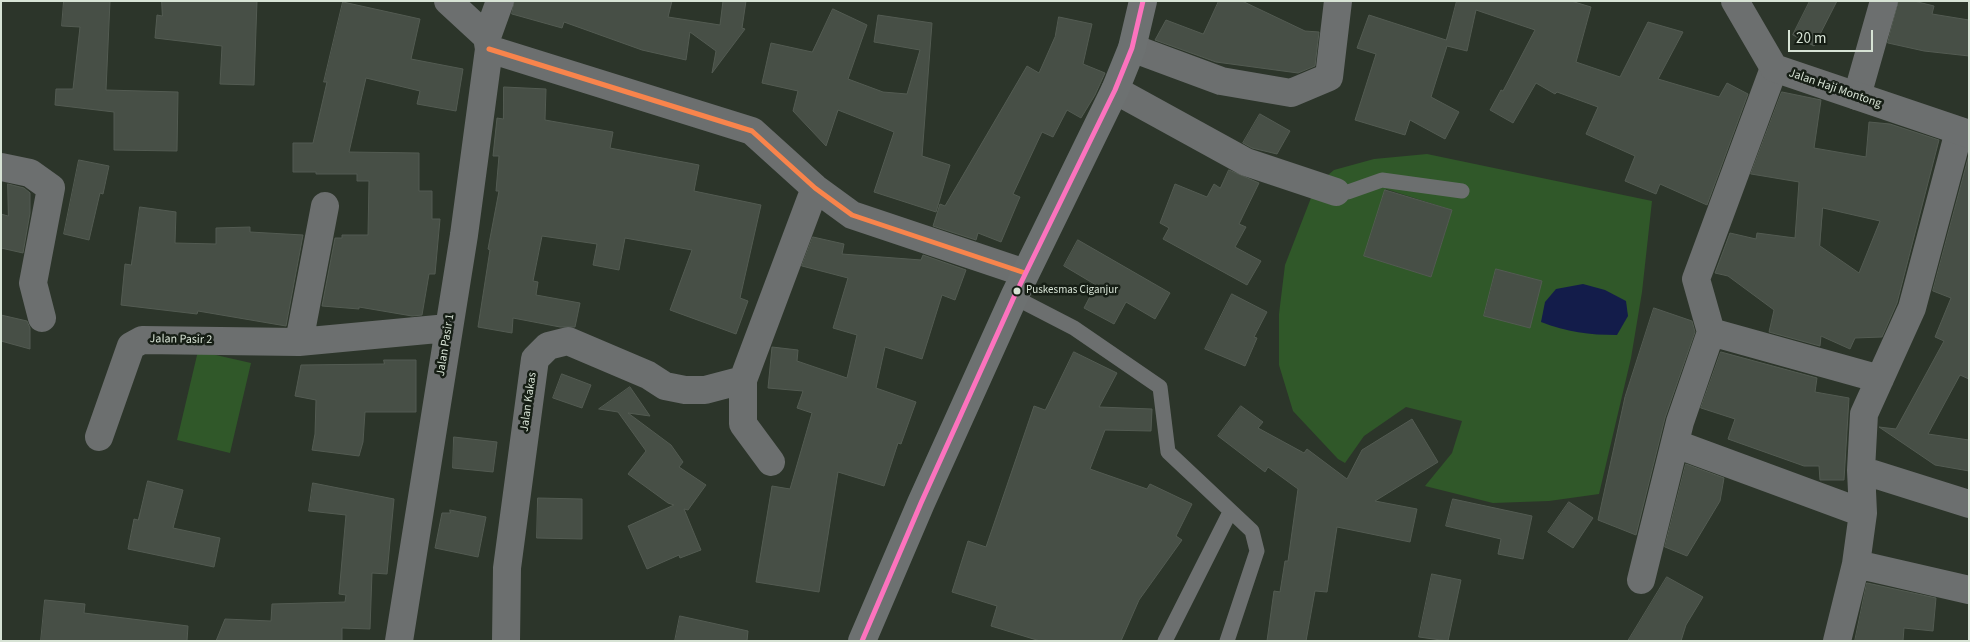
<!DOCTYPE html>
<html>
<head>
<meta charset="utf-8">
<style>
	body { margin:0 }
	#map { position:relative; width:1970px; height:642px; overflow:hidden; background:#2c352a; font-family:"Source Sans 3",sans-serif }
	canvas { display:block }
	.frame { position:absolute; inset:0; border:2px solid #d7e3d5; pointer-events:none }
	.scale { position:absolute; left:1788px; top:30px; width:85px; height:22px; box-sizing:border-box; border:2px solid #d7e3d5; border-top:0; padding-left:6px; font-size:15px; line-height:18px; white-space:nowrap; color:#d7e3d5; -webkit-text-stroke:4px #161e15; paint-order:stroke }
</style>
</head>
<body>
<div id="map">
<canvas width="1970" height="642"></canvas>
<div class="frame"></div>
<div class="scale">20 m</div>
</div>
<script>
const ctx = document.querySelector('canvas').getContext('2d');
ctx.lineJoin = 'round';
function fillPath(path, color) { ctx.fillStyle = color; ctx.fill(path, 'evenodd'); }
function strokePath(path, color, width, dash) { ctx.strokeStyle = color; ctx.lineWidth = width; ctx.lineCap = dash ? 'butt' : 'round'; ctx.setLineDash(dash || []); ctx.stroke(path); }
function write(font, color, halo, rows, align = 'center') {
  ctx.font = font + ' "Source Sans 3",sans-serif'; ctx.lineWidth = 5; ctx.setLineDash([]); ctx.textBaseline = 'middle'; ctx.strokeStyle = halo; ctx.fillStyle = color; for (const [text, x, y, turn = 0] of rows) {
    ctx.save(); ctx.translate(x, y); ctx.rotate((+turn || 0) * Math.PI / 180); ctx.textAlign = isNaN(turn) ? turn : align; if (halo) ctx.strokeText(text, 0, 0); ctx.fillText(text, 0, 0); ctx.restore();
  }
}
const green = new Path2D(`
	M1427,154L1652,201L1642,292L1631,358L1599,494L1549,501L1493,503L1425,486L1452,453L1462,421L1406,407L1364,436L1345,463L1338,459L1293,411L1279,365V314L1285,265L1316,185L1334,170L1374,159ZM1386,189L1452,210L1431,277L1365,256ZM1496,270L1542,281L1484,316Z
	M198,351L251,363L230,453L177,440Z`);
const water = new Path2D(`
	M1583,284L1605,290L1626,301L1628,316L1617,335C1589,335 1567,332 1541,322L1545,302L1556,289Z`);
const building = new Path2D(`
	M64,1H110L106,90L178,92L177,151L114,150V112L55,105L56,89H73L80,27L62,26Z
	M162,1H257L254,85L220,84L222,46L155,38L157,15L162,16Z
	M515,1H672L668,17L720,25L723,1H746L742,28L745,29L712,73L716,51L690,32L686,60L642,50L564,22L562,28L512,14Z
	M1219,1H1242L1305,31L1319,32L1315,66L1298,73L1216,62L1155,40L1166,20L1203,34Z
	M1457,1H1571L1591,7L1576,62L1620,77L1648,22L1683,32L1658,79L1719,97L1727,83L1748,94L1707,205L1660,184L1656,194L1625,181L1635,156L1586,134L1598,107L1557,92L1555,94L1536,83L1513,123L1490,110L1501,90L1503,91L1535,30L1476,10L1467,51L1447,46L1431,97L1459,112L1445,139L1410,120L1405,135L1355,120L1376,54L1357,48L1369,15L1446,40Z
	M1810,1H1837L1814,46L1793,35Z
	M1899,1H1914L1934,6L1932,14L1969,20V56L1924,51L1888,43Z
	M343,2L420,19L411,59L463,69L456,111L417,104L420,91L366,78L349,152L419,153V191H432V219H440L435,274H429L422,315L412,316L359,307V309L322,306L335,238H342V235H368L369,181H357V174H316V172H293V143H313L327,82H324Z
	M833,9L867,25L848,79L883,92L907,94L920,50L874,42L878,15L932,23L922,156L950,165L936,212L874,192L894,132L838,110L826,146L793,111L798,91L762,83L771,43L812,52Z
	M1059,17L1092,24L1083,64L1105,73L1095,95L1081,118L1067,110L1053,137L1042,132L1013,194L1020,197L1001,242L978,233L976,240L933,226L940,204L945,206L1027,66L1039,73L1055,37Z
	M504,87L546,89L545,120L613,132L610,148L699,165L694,191L761,205L740,298L748,301L736,334L670,310L692,250L625,238L619,270L593,265L597,244L542,236L533,281L538,282L536,295L580,303L575,327H560L513,318L512,333L478,327L490,250L488,249L499,191H496L499,156H493L497,118L503,119Z
	M1782,92L1821,100L1814,148L1866,157L1869,122L1890,124L1939,140L1897,303L1882,337L1855,338L1850,349L1821,336L1820,346L1769,332L1774,310L1728,276L1715,273L1730,233L1756,239L1757,233L1795,238L1799,182L1751,174ZM1823,208L1880,221L1859,273L1820,246Z
	M1260,114L1290,131L1277,154L1252,148L1243,143Z
	M1969,155V379L1960,375L1928,434L1969,440V471L1935,465L1879,427L1896,429L1944,341L1935,337L1951,298L1933,291Z
	M79,160L109,166L103,194L100,193L89,240L64,234Z
	M1229,170L1259,183L1239,224L1246,227L1235,247L1261,261L1247,285L1163,239L1169,228L1160,223L1175,184L1207,197L1214,184L1220,188Z
	M8,184L24,188L30,193V213L23,253L1,248V214L8,216Z
	M1385,190L1452,210L1431,277L1364,256Z
	M140,207L176,212L175,243L216,244V228L250,227V232L303,235L286,326L198,311L197,314L121,305L125,264L131,265Z
	M813,237L844,244L842,254L921,260L923,255L966,270L955,300L942,295L922,359L885,347L876,388L916,402L901,444L898,443L884,486L838,472L819,592L756,582L772,486L790,489L812,413L797,408L803,391L768,388L772,347L798,350L797,361L847,378L857,335L833,328L848,278L802,266Z
	M1078,240L1170,293L1155,319L1126,302L1114,324L1084,308L1096,285L1064,266Z
	M1496,269L1542,281L1530,328L1484,316Z
	M1232,294L1267,312L1254,337L1257,338L1245,366L1205,349Z
	M1654,308L1692,321L1695,332L1665,418L1636,535L1598,520L1625,397Z
	M1,315L27,321L30,328V349L1,341Z
	M1074,352L1117,373L1099,407L1152,409L1151,431L1105,430L1090,469L1147,489L1150,484L1192,504L1176,536L1182,540L1139,600L1121,641H1040L991,626L997,606L952,592L968,541L986,547L1034,406L1045,410Z
	M1721,352L1817,378L1815,392L1849,398L1844,480H1820L1819,466H1804L1728,439L1735,419L1701,408Z
	M384,360H416V412H365L363,442L359,456L312,450L315,434L316,400L295,396L301,365L384,364Z
	M562,374L591,385L582,408L553,398Z
	M630,387L650,416L628,413L671,445L683,462L679,467L706,485L688,510L684,509L701,550L680,558L679,555L647,569L628,526L674,505L668,503L628,474L646,451L618,412L599,409Z
	M1241,406L1263,422L1258,428L1304,453L1307,449L1347,479L1362,450L1412,419L1438,462L1375,501L1417,509L1410,542L1337,527L1327,592L1315,591L1306,641H1267L1274,591L1280,592L1285,561H1288L1298,489L1268,467L1265,472L1218,436Z
	M454,437L497,442L493,472L453,468Z
	M1686,464L1724,478L1720,501L1687,556L1665,547Z
	M148,481L183,490L173,528L220,538L214,567L128,549L134,519L138,520Z
	M313,483L394,499L387,574L372,573L370,629L342,628V641H216L225,619L271,621L272,604L345,602L346,595L339,594L346,515L309,511Z
	M538,498L582,499V539L537,538Z
	M1453,499L1532,516L1523,559L1498,554L1501,539L1446,526Z
	M1569,502L1593,518L1573,548L1548,532Z
	M450,510L486,517L478,557L435,548L442,513H450Z
	M1432,574L1461,580L1448,641L1419,637Z
	M1667,577L1703,597L1686,625L1681,641H1628Z
	M1867,583L1936,598L1933,631L1904,628L1903,641H1855Z
	M45,600L85,604L84,613L188,626L187,641H41Z
	M680,616L748,631L747,641H675Z`);
const service = new Path2D(`
	M1336,192H1348L1382,180L1462,191
	M1014,297L1074,328L1160,387L1168,452L1252,531L1257,551L1227,641
	M1165,641L1230,512`);
const minor = new Path2D(`
	M487,37L500,1
	M1132,48L1221,81L1291,93L1329,77L1338,1
	M489,49L752,131L815,188L852,215L1025,273
	M1115,90L1246,162L1336,192
	M1857,96L1884,1
	M1,167L30,173L51,188L33,283L42,318
	M1711,332L1880,379
	M299,342L325,206
	M99,437L131,346L142,340L299,342L448,328
	M1676,444L1863,513
	M771,462L743,424V380L815,188
	M1861,470L1969,504
	M1856,564L1969,590
	M1641,580L1680,422L1711,332L1696,279L1774,68
	M399,641L464,235L489,49L487,37L448,1
	M506,641L507,568L535,359L548,346L568,341L648,375L665,386L685,390H705L743,380
	M1837,641L1856,564L1863,513L1861,470L1864,414L1912,308L1959,131`);
const tertiary = new Path2D(`
	M1735,1L1774,68L1969,134`);
const secondary = new Path2D(`
	M862,641L921,503L1014,297L1115,90L1132,48L1143,1`);
const bus1 = new Path2D(`
	M489,49L752,131L815,188L852,215L1025,273`);
const bus2 = new Path2D(`
	M862,641L921,503L1014,297L1115,90L1132,48L1143,1`);
const markers = [
	[1017,291,4.5,"#d7e3d5"]
];
const busNames = [
	["Puskesmas Ciganjur",1026,291]
];
const streetNames = [
	["Jalan Haji Montong",1835,89,19],
	["Jalan Pasir 2",181,340,1],
	["Jalan Pasir 1",446,345,-81],
	["Jalan Kakas",529,402,-82]
];
fillPath(green, '#305829');
fillPath(water, '#131c4a');
fillPath(building, '#474f46');
strokePath(building, '#535b52', 1);
strokePath(service, '#6c6f6f', 15);
strokePath(minor, '#6c6f6f', 28);
strokePath(tertiary, '#6c6f6f', 28);
strokePath(secondary, '#6d7171', 28);
strokePath(bus1, '#f8844c', 5);
strokePath(bus2, '#fc73be', 5);
for (const [x, y, r, color] of markers) { const dot = new Path2D(); dot.arc(x, y, r, 0, 2 * Math.PI); ctx.fillStyle = color; ctx.fill(dot); strokePath(dot, '#161e15', 2); }
write('11px', '#d7e3d5', '#161e15', busNames, 'left');
write('12px', '#d7e3d5', '#161e15', streetNames);
</script>
</body>
</html>
